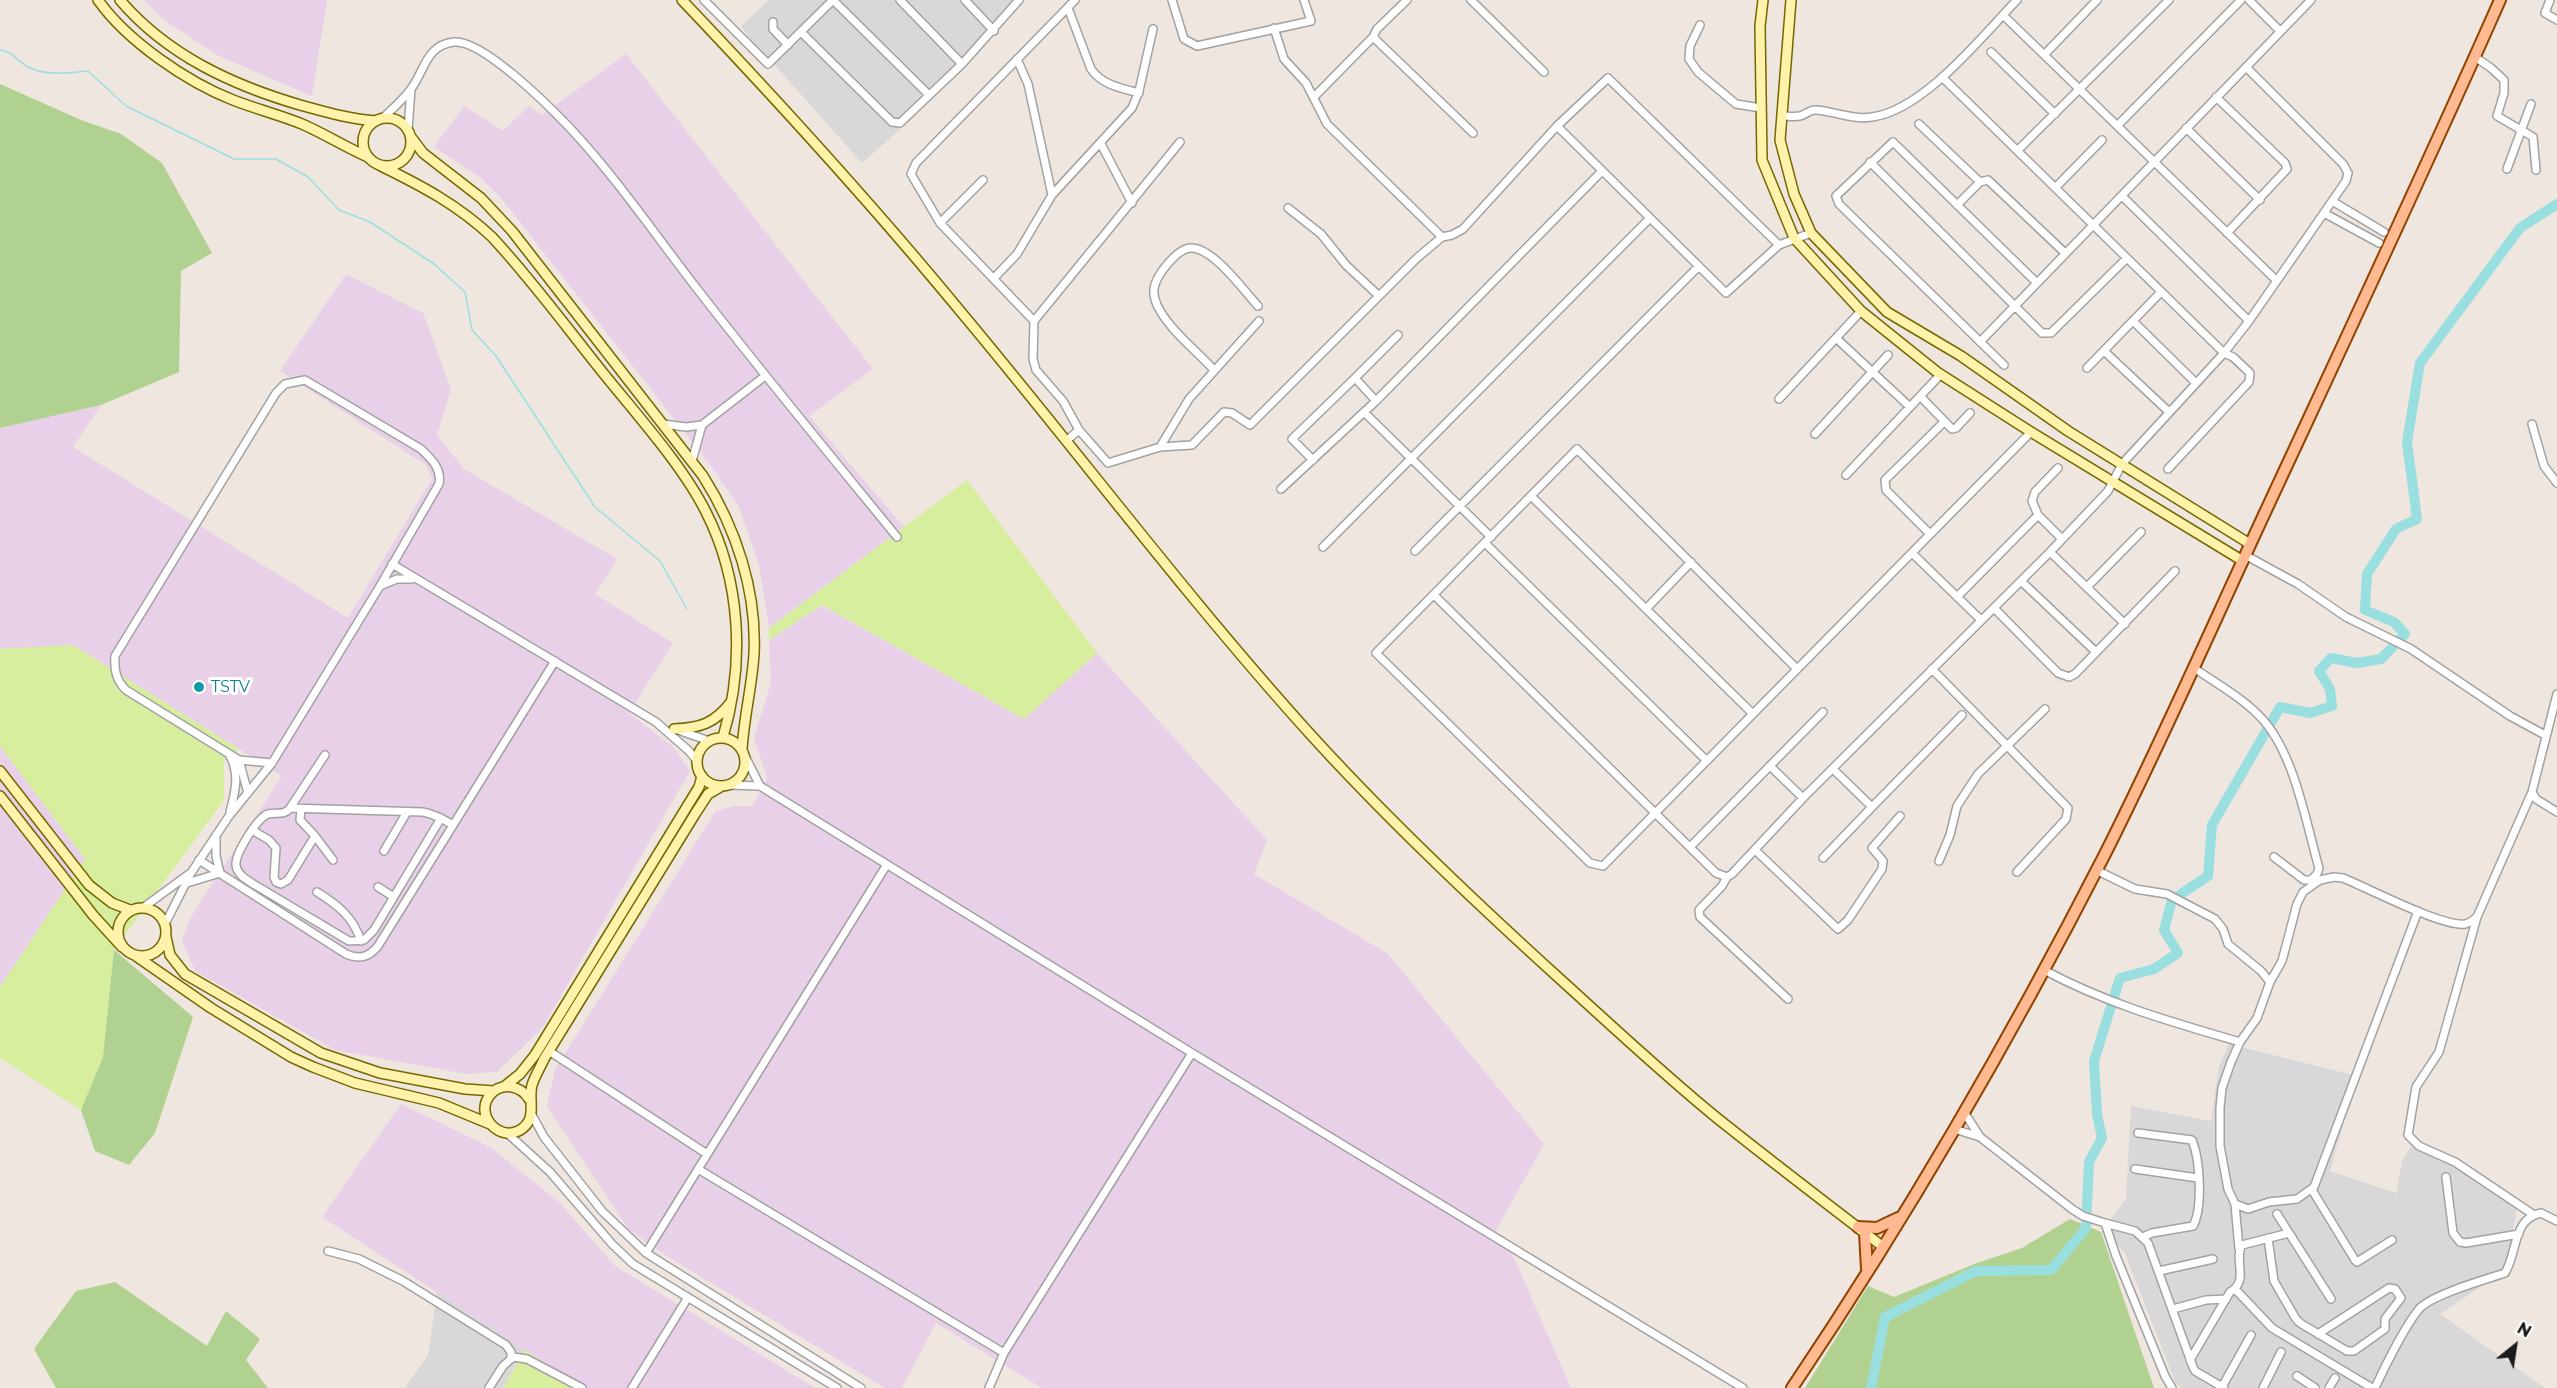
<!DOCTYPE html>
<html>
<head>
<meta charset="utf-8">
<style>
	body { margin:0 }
	#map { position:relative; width:2557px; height:1388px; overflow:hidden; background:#eee6df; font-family:Montserrat,sans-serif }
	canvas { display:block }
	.north { position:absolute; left:2485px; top:1316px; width:60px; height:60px; -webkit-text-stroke:4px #fff; paint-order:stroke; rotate:30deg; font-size:16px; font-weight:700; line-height:24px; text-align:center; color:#1b1b1b }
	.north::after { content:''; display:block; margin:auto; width:21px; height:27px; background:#1b1b1b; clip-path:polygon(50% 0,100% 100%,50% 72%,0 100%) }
</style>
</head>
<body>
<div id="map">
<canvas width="2557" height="1388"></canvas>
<div class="north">N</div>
</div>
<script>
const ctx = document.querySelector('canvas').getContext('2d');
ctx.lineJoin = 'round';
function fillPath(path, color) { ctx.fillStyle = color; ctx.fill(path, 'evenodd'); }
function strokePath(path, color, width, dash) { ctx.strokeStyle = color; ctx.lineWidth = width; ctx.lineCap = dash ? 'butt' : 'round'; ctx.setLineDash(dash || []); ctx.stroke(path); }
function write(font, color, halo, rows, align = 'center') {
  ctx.font = font + ' Montserrat,sans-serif'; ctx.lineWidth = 6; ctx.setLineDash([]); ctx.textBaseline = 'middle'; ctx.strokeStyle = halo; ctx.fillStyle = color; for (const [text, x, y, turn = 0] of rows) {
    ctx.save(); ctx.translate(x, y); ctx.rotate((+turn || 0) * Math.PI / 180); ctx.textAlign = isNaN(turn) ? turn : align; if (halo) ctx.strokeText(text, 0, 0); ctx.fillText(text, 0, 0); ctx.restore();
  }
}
const residential = new Path2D(`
	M769,0H1022L906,124L862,163L773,63L770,66L741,26Z
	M2229,1044L2357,1076L2330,1171L2396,1193L2402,1161L2415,1140L2517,1207L2507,1269L2440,1314L2545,1388H2182L2176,1384L2124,1251L2101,1232L2126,1199L2131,1106L2211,1121L2219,1066Z
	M437,1292L525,1350L503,1388H405L428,1355Z`);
const industrial = new Path2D(`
	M144,0H327L312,96L217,55L163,19Z
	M626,54L873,369L809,416L904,527L769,628L759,565L739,507L708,462L501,198L480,177L434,147L464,106L503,131L529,106L542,115Z
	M346,274L423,313L451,389L437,435L464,469L617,559L595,594L673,643L629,713L673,747L690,771L543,1027L497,1072L466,1074L335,1050L195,971L182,940L191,917L282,776L73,645L0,649V428L101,405L73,447L348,618L432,479L426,465L280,371Z
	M821,605L1024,719L1097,653L1267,840L1254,874L1388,954L1544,1144L1490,1241L1511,1251L1571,1388H1042L936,1323L902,1388H885L670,1258L629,1230L547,1106L555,1070L715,812L734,806H753L767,777L754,738L771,683L769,640Z
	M0,746L85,859L0,987Z
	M401,1104L490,1147L558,1201L615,1266L815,1388H583L322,1217Z`);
const grass = new Path2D(`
	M967,480L1097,653L1024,719L822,605L769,640V628Z
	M73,645L239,749L224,761V800L114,950L103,1057L81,1110L0,1058V987L85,859L0,746V649Z
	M525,1350L583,1388H503Z`);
const forest = new Path2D(`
	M0,84L81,120L121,134L162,163L212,253L181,271L179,372L101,405L0,428Z
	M114,950L193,1017L155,1133L129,1165L95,1151L81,1110L103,1057Z
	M2070,1219L2101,1232L2154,1388H1805L1868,1286L1894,1297L1977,1263L2022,1248Z
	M115,1282L207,1346L226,1311L260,1339L246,1360L268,1388H56L34,1349L76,1291Z`);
const stream = new Path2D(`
	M0,50C12,51 17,61 28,67C45,76 69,73 88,71L126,106L234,159H276L308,177L339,210L370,222L434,264L465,292L472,330L496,356L595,507L660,561L687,609`);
const river = new Path2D(`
	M1871,1388L1885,1317L1976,1271L2051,1270L2086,1228L2089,1162L2102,1138L2097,1114L2094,1061L2120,978L2154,969L2178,953L2164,930L2172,900L2208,876L2212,825L2280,707L2310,713L2332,706L2330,689L2319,671L2331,658L2357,663L2381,659L2405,634L2394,622L2365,610L2367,574L2396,529L2417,519L2407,442L2420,363L2520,228L2557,204`);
const street = new Path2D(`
	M704,0L768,64L833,0
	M833,0L929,95
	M900,0L962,64
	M965,0L994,31
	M1172,0L1184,39L1197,46L1311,21L1304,0
	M1407,0L1377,29L1373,37L1473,133
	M1471,0L1544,72
	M2249,0L2280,31
	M2550,0L2545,13L2557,20
	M1068,8L1091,69C1102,85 1121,88 1139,93
	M2003,15L2276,280
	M773,22V29L788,45
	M1700,25L1690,46L1689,59L1698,72L1736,104L1761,108
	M1274,28L1284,59L1306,83L1327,124L1442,237
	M801,32L892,122L900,123L962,64L1019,0
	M1991,52L2055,114
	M2045,54L2097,0
	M2475,57L2491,68L2504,80V93L2497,116L2533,137L2536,170
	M1942,77L2224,353L2233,357L2250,373L2249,382L2168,469
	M1314,97L1373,37
	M2216,97L2285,163L2287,169L2227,233
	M1782,116C1788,116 1795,117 1800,116C1807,114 1810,109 1817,110C1836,112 1853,120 1872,117C1924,110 1981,37 2017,0
	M383,118C392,109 403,100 411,89C425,70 426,45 454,42C482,39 549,106 569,127C616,177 656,236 698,290C763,374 830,455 897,537
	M1919,124L1980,182
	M2118,125L2241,0
	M1557,126L1726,293L1779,245L1811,233
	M2186,128L2260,200
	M408,130L411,89
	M1101,144L1132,203
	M2018,150L2169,0
	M1870,162L2042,333H2051L2127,258
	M2507,169L2531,104
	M2056,187L2102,140
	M1052,195L1132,108L1139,91L1153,29
	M2122,196L2249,321
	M2332,201L2384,232
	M1957,205L1980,182L1988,180L2065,253
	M1288,208L1321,234L1346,265L1378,295
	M2324,213L2379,243
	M940,223L983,180
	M994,278L1017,254L1052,195L1028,84L1017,59
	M1861,311L1836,338L1910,407
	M1034,321L1180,142
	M2133,321L2196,383
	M1980,342L2311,0
	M2104,351L2169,412
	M2004,365L1839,204L1836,196L1893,142L2036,282
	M2087,368L2161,292
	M1214,370C1196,350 1169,330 1157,305C1151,291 1154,283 1162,271C1168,263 1179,249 1190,248C1212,246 1244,291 1258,306
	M1920,396L1952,429L1956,428L1970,413
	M1779,399L1836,338
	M1376,401L1355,378L1398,335
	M1364,412L1491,537
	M663,424L686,427L702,425
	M2532,424L2544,466L2557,483
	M1079,430L1108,463L1160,447L1192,445L1224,412L1232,413L1250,425L1417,258L1442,237L1452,235L1463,229L1557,126L1608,78L1779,245
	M1815,434L1888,355
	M1066,441L1079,430L1063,401L1036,370L1033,359L1034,321L940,223L911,174L916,163L1075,0
	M1160,447L1189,399L1259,321
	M1313,460L1292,439L1355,378
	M692,461L702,425L765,376
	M2058,468L2035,492L2032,501L2038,515L2062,539
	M1846,475L1941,374
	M1281,489L1376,401L1602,171
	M1531,496L1753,714
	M1930,534L1886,490L1885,480L1944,422
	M1485,543L1707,761
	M1323,547L1650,218
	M1415,551L1699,266
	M2050,552L2125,624
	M1912,553L1981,620
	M2245,555L2298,584L2346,617L2411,649L2510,716L2545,735
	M392,564L656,722L689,751L697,761
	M2021,581L2096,652
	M380,586L397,579H412
	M2087,587L2141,532
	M1434,595L1716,873L1727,877L1732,874L1803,798L2050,552L2108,491L2122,464L2224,353L2249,321L2346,181L2348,173L2343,164L2246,67
	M1957,597L2038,515
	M1994,608L2058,673L2069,677L2075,674L2175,571
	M1646,609L1691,562
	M2194,668C2217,684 2245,699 2264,721C2295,757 2306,823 2319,868L2317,874L2311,880H2304L2274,857
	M1797,669L1577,449L1376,653L1590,863L1603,866L2031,432
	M1932,669L2068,808L2066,819L2017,872
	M2557,694L2532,792L2536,799L2557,812
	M678,730L709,741
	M745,756L760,786
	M239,760L248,793
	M1770,766L1803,798
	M1833,769L1872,807L1962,715
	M729,785L760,786L1192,1053L1743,1388
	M290,808L325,755
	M301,809L300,820L315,836
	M230,812C235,793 240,774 230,756
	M441,818L374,930L364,940L349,941L255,885C247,880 237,875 236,865C235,854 257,818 268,814C277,812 284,816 290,808L423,812C434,814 443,819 453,825
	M252,830L269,840L276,848L274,877L276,882L281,884L288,880L315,836L333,860
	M1690,847L1823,712
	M1755,850L1838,929L1848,920L1882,869L1883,861L1872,848L1900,816
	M384,851L407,812
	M1823,858L1872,807
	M199,860L346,954C360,960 369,957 378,946L555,661
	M1939,861L1950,835L1957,806L1978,774L2045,709
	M2096,870L2135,889L2167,894L2215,919L2223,929L2228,944L2261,971L2270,982
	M1727,877L1722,886L1699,910L1700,917L1788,999
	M187,883L220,873L216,856V835
	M378,887L394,897
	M317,892C338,905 353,917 361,941
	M144,907L189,874
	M2418,911L2314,1187L2297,1199L2269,1202L2248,1209L2235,1204L2228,1189L2220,1146V1108L2222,1088L2231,1062L2240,1042L2257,1018L2270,982L2282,961L2297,904L2303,892L2320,880L2334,877L2343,878C2368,888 2442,927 2465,924C2470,923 2473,920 2477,917L2532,792
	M2477,917L2439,1052L2416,1087L2408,1135L2419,1146L2455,1162L2534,1215
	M165,924L191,873L229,816L272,763L380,586L439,484C442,468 431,459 421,449L305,380L285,384L276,393L115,656C114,670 116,680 126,690L239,760L272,763
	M2044,970C2107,1004 2172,1022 2240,1042
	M549,1051L707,1154
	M1964,1112L1980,1137L2072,1209L2083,1216L2105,1223L2116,1256L2165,1376L2172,1388
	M532,1115L544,1137L602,1211L646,1253L861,1388
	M1954,1129L1980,1137
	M507,1133L550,1172L612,1244L633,1264L837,1388
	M2138,1133L2192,1140C2200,1159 2203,1208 2193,1226L2152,1233L2143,1237
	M698,1169L1004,1353
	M2135,1169L2198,1178
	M2446,1177L2453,1233L2460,1242L2466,1243L2519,1234
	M2312,1190L2355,1260L2357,1262L2392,1240
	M2235,1204L2239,1249
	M2277,1214L2331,1299
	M2105,1223L2135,1231L2148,1243L2193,1367L2195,1371L2224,1388
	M2268,1238L2274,1281L2296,1319L2300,1323L2347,1351H2354L2385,1329V1319L2401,1298L2395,1289L2389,1288L2318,1334
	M328,1251L359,1259L403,1281L506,1345L511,1352V1359
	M646,1253L886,866
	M2159,1271L2213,1259
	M2235,1289L2272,1328L2372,1388
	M2173,1309L2206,1300L2226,1299
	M2190,1360L2230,1292C2250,1281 2233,1260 2242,1245L2289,1233
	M2297,1376L2315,1388
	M2222,1387L2251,1335
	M489,1388L503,1366L513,1357L527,1359L582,1388
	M632,1388L687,1299
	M989,1388L1004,1353L1192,1053
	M2263,1388L2281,1352
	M2329,1388L2335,1378
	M2375,1388C2384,1368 2406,1324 2420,1308C2434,1294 2484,1280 2505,1273C2518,1252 2512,1219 2541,1213L2557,1221`);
const secondary = new Path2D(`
	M98,0C127,41 187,82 233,100C256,109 280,115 302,124C325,134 345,147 368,157
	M120,0C167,55 232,85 300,105C326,112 349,119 376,121
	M682,0C778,101 872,204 961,312C1079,453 1188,599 1311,735C1389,821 1474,901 1560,979C1612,1026 1663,1074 1717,1118C1771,1161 1827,1204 1882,1246
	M1763,0L1760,26L1762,160L1794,238L1861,311L1937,372L2031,432L2243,561
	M1791,0L1780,140L1794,194L1811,233L1887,312L1961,356L2068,431L2250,544
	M363 142a24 24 0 1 1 48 0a24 24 0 1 1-48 0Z
	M411,137L423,153L481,198L512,231L703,476C736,528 757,591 754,654C752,686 744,717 742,749
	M381,166C422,186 458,205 492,237C532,280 567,328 604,374C637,415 683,466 706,512C741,581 745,664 723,737
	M674,729C701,728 715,723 731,702
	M697 762a24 24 0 1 1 48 0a24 24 0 1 1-48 0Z
	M0,771L89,885L112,903L130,910
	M0,796L93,915L122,947
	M118 932a24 24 0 1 1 48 0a24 24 0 1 1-48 0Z
	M166,937L170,955L185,974L321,1053L380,1073L465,1089L494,1091
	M136,956L211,1008L291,1057L313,1067L355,1083L439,1103L490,1124
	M505,1086L520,1074L535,1055L699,787L702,776
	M529,1099C521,1086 502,1081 490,1095C473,1116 502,1145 523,1128C537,1117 528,1099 532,1085C535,1076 540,1068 544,1059L695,814L708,794L722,786`);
const primary = new Path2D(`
	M1858,1227L1877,1228L1898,1218
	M1865,1233L1867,1269
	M1792,1388C1907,1217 2011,1038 2105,854C2163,739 2214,622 2268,506C2346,338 2425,170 2500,0`);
const markers = [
	[199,687,6,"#0f9aa8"]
];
const cultureNames = [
	["TSTV",211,687]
];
fillPath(residential, '#d9d7d8');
fillPath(industrial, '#e7d0e8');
fillPath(grass, '#d6ee9e');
fillPath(forest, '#b0d18f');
strokePath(stream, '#9adfe0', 1.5);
strokePath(river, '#9adfe0', 10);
strokePath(street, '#a2a2a2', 10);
strokePath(secondary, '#736900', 12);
strokePath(primary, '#914400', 14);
strokePath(street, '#fff', 7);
strokePath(secondary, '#fff2ab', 9);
strokePath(primary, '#ffba92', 10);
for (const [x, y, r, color] of markers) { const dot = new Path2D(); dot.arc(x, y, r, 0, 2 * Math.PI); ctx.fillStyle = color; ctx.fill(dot); strokePath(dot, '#fff', 2); }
write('16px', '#0d838f', '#fff', cultureNames, 'left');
</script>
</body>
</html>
